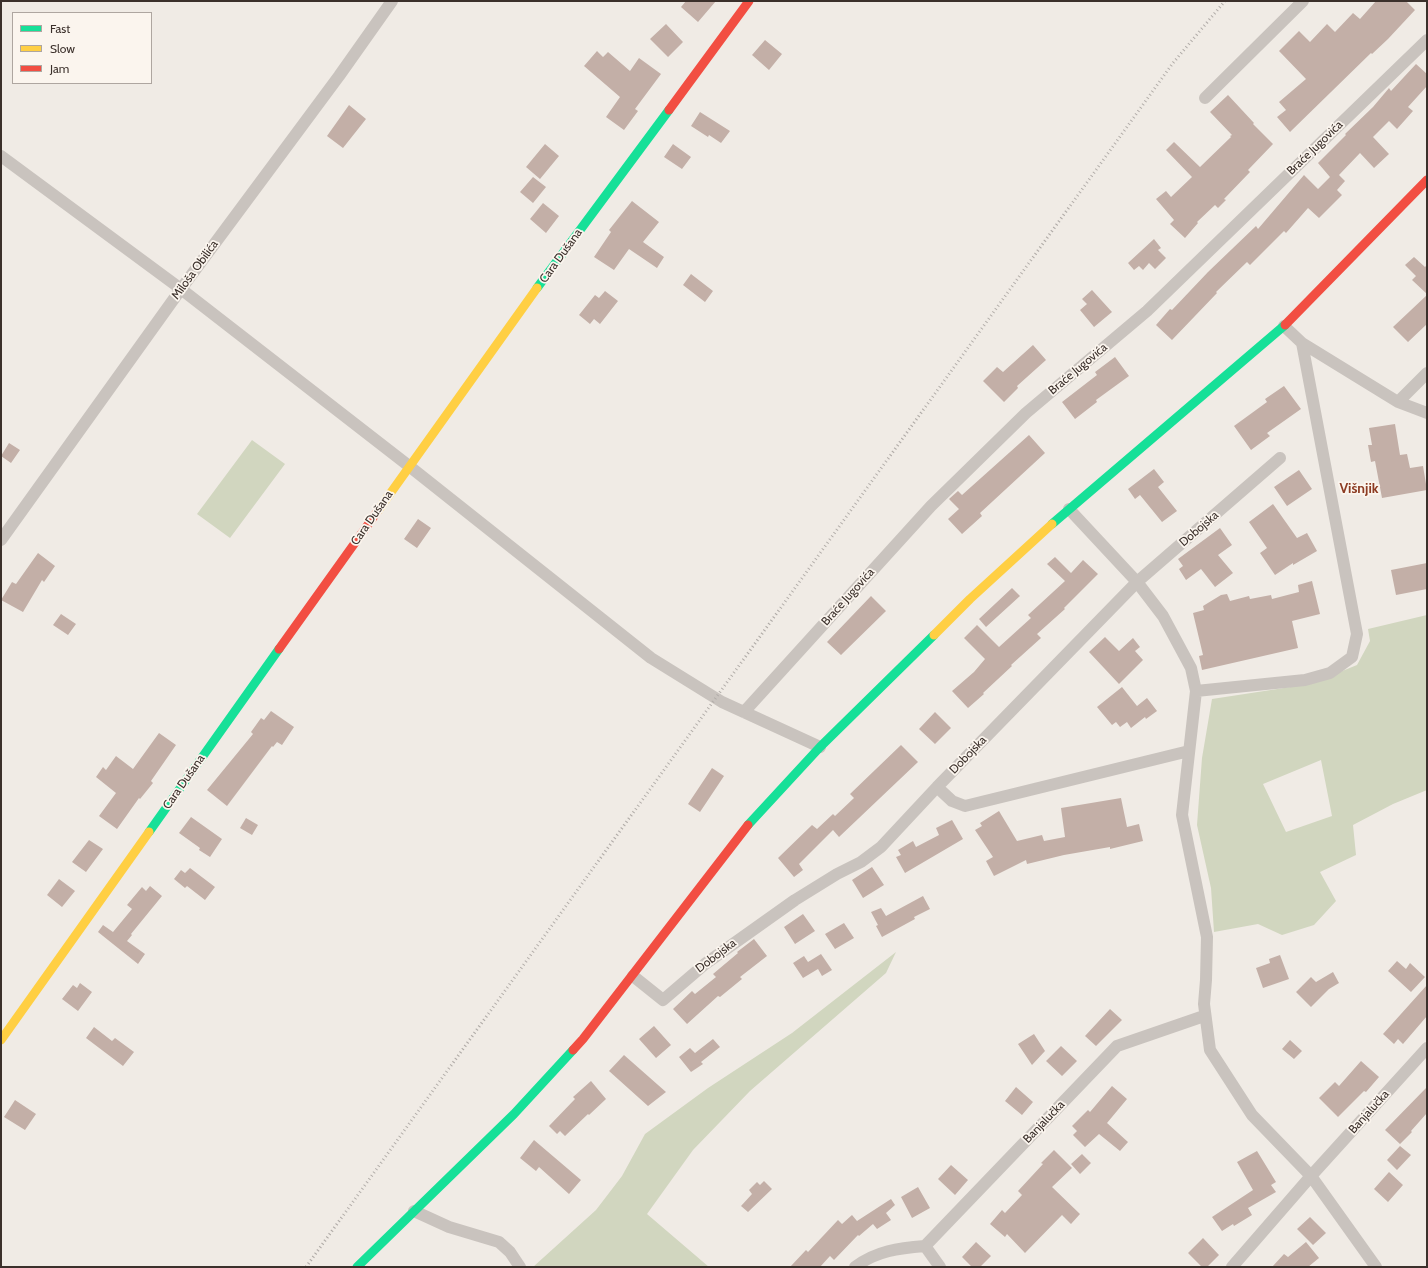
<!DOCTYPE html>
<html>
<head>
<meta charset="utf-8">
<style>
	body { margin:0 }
	#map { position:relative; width:1428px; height:1268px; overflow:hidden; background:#f0ebe5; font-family:Cabin,sans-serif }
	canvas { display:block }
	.frame { position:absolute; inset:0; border:2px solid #3b302b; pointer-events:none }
	.legend { position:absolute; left:12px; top:12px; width:140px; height:72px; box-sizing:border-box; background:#fbf5ee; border:1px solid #aea6a0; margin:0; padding:5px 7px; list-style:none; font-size:12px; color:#3b302b }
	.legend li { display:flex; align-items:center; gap:8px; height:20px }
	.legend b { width:20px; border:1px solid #aea6a0 }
</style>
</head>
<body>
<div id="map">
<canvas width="1428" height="1268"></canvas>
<div class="frame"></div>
<ul class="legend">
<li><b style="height:5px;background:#16e098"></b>Fast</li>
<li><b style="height:5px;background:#ffcf43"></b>Slow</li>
<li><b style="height:5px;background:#f24e42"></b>Jam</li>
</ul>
</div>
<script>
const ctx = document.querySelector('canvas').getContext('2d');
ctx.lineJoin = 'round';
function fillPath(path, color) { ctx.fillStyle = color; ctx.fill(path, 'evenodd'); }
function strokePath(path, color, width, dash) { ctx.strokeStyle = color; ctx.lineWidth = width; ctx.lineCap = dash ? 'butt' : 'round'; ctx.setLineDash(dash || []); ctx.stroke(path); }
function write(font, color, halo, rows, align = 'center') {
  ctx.font = font + ' Cabin,sans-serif'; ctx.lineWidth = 3.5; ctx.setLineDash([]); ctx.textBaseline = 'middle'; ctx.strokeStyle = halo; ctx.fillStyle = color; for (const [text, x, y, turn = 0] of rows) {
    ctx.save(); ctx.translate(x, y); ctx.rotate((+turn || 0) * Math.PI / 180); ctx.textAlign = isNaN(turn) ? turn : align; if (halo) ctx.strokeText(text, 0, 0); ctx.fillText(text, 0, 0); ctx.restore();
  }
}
const green = new Path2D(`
	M252,440L285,464L230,538L197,514Z
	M1427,615V790L1393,804L1353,825L1356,855L1320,872L1336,901L1314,925L1282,935L1258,924L1214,932L1211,888L1197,825L1202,758L1212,699L1310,684L1357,665L1370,641L1368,629ZM1321,760L1332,816L1286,832L1263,784Z
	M896,952L886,973L750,1091L693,1150L647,1214L709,1267H533L596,1210L622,1176L645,1134L708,1088L792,1033Z`);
const building = new Path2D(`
	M686,1H716L698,22L681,7Z
	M1376,1H1406L1415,10L1388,39L1372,54L1371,53L1290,132L1277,117L1286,110L1279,102L1306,79L1279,51L1299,31L1310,42L1327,24L1335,32L1353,13L1360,19Z
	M666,24L683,42L668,57L650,39Z
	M765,40L782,54L769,70L752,55Z
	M597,51L603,57L608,52L630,71L639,58L661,74L635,109L638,111L624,130L606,117L620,97L584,66Z
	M1416,64L1427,74V86L1408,107L1413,111L1397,129L1389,121L1373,137L1389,154L1374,168L1360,153L1339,175L1345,181L1337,190L1342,195L1319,218L1308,208L1286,233L1284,231L1250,265L1247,262L1216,292L1217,293L1172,340L1156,325L1170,309L1172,310L1208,272L1256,226L1258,229L1304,175L1318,189L1330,177L1318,163L1346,135L1345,134L1373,107L1389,88L1391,91Z
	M1228,95L1254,123L1253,124L1273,144L1248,170L1250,172L1224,199L1226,200L1218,208L1215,205L1197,222L1198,223L1185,238L1170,224L1174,220L1156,199L1166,191L1171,197L1192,177L1166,150L1174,142L1200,167L1231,137L1230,136L1232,135L1210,112Z
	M349,105L366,119L343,148L327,136Z
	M700,112L730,131L721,143L709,135L708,137L691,126Z
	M545,144L559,156L540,179L526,167Z
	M673,144L691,157L682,169L664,157Z
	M533,177L546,187L533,203L520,192Z
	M632,201L659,222L643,242L664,257L657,268L629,249L614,270L594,257L611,232L609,230Z
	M543,203L559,216L546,233L530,219Z
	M1154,239L1161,248L1158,250L1166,258L1155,269L1149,263L1143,270L1139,266L1134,270L1128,263Z
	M1414,257L1425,267L1427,265V294L1412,280L1416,276L1405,265Z
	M691,274L713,291L705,302L683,285Z
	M1092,290L1112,312L1094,327L1080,310L1087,304L1082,299Z
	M605,291L618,301L600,324L594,319L590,324L579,315L595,295L599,298Z
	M1427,295V324L1408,342L1393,327Z
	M1033,345L1046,360L1017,386L1018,388L1004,402L983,381L997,367L1003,372Z
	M1115,357L1129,376L1096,400L1097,402L1075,419L1062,402L1097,375L1095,372Z
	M1284,386L1301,409L1267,433L1270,436L1251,450L1234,426L1267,402L1265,399Z
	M1395,424L1400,455L1407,454L1410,468L1423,466L1427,490L1382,498L1375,461L1371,462L1368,445H1372L1369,428Z
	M1029,435L1045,453L980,513L982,516L962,534L948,519L959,509L949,499L958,491L962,495Z
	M9,443L20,450L11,463L1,456Z
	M1154,469L1164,482L1158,487L1177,511L1162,522L1140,495L1135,499L1128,489Z
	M1299,470L1312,489L1287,506L1274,487Z
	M1273,504L1297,538L1307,533L1317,551L1293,565V563L1275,575L1260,553L1267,548L1249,522Z
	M418,519L431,528L417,548L404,539Z
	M1220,528L1232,545L1218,555L1233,573L1215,587L1201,569L1186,580L1179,569L1183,566L1178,559Z
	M38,553L55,566L44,582L42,580L23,612L1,600L12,582L16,584Z
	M1055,557L1071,573L1083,560L1098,574L1064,608L1065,609L1037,634L1041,638L1011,665L1012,666L983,693L984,694L968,708L952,691L974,672L985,659L964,638L977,625L999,647L1031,618L1028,615L1065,581L1047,564Z
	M1427,563V589L1396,595L1391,570Z
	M1312,581L1320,614L1292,621L1298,648L1202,670L1199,656L1203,655L1193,613L1204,610L1203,606L1221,595L1227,594L1230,601L1249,596L1250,599L1271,595L1272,599L1299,592L1298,585Z
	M1012,588L1020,596L986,627L979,619Z
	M871,596L886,611L841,655L827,642Z
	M61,614L76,624L68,635L53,625Z
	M1105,637L1119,651L1133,638L1140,647L1135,651L1143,660L1119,684L1089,652Z
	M1122,687L1137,706L1147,698L1157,711L1146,719L1145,717L1131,728L1127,722L1120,727L1116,722L1112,725L1097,707Z
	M271,711L294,727L282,745L277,742L273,747L272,746L227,806L207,790L253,734L251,732L261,718L264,720Z
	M935,712L951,728L935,744L919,729Z
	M159,733L176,745L151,781L153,783L140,799L139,798L117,829L99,816L116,793L96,777L103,767L106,770L116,756L133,769Z
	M901,745L918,762L839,837L833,830L799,864L803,870L794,877L778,858L812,825L817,829L833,814L835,816L854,798L850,794Z
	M712,768L724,776L700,812L688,804Z
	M1121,798L1127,827L1139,824L1143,841L1110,849V847L1064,855L1027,864L1026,860L994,876L986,861L993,857L975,830L982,826L980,823L999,811L1017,841L1042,835L1044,841L1065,837L1061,808Z
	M191,817L222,839L210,857L199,850L200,848L179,833Z
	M246,818L258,825L252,835L240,828Z
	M952,820L963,839L905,873L896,857L901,855L898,850L913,841L916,847L939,835L936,828Z
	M89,840L103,849L86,872L72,862Z
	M872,867L884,885L863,898L852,880Z
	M190,868L215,887L205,900L187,886L185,888L174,879L181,870L185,873Z
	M59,879L75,891L62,907L47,895Z
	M150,886L162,896L131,934L132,935L127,941L145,954L138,964L98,932L103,925L113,932L132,909L127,905L142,887L146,891Z
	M923,896L930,909L914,917L915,919L882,937L876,926L878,925L871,912L881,908L886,916Z
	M803,914L815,931L795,944L784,927Z
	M844,923L854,938L835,949L825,934Z
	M754,939L767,956L740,977L742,979L720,997L718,996L687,1024L673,1009L692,991L695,994L716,977L713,974L738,953L737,952Z
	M821,954L832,970L822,976L818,969L803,978L793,963L804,956L808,962Z
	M1280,955L1289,979L1263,988L1256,968L1270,963L1269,959Z
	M1397,961L1406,969L1410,963L1425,977L1411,992L1388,971Z
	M1333,972L1339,983L1329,989L1311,1007L1296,992L1311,977L1316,982Z
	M80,983L92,992L78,1011L62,999L73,985L77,988Z
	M1427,985V1016L1403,1044L1398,1039L1394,1044L1383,1034Z
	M1110,1009L1122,1020L1096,1046L1085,1036Z
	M654,1026L671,1045L656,1058L639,1039Z
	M94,1027L112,1041L115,1038L134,1052L123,1066L86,1038Z
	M1034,1034L1045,1051L1032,1065L1018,1044Z
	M713,1039L720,1047L701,1062L703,1064L691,1072L679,1057L690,1048L695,1053Z
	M1290,1040L1302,1051L1294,1059L1282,1049Z
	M1061,1046L1077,1061L1062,1076L1046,1061Z
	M624,1055L666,1092L648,1106L609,1071Z
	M1361,1061L1379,1077L1366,1092L1364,1091L1338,1117L1319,1098L1335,1082L1339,1086Z
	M591,1081L606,1099L589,1115L588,1114L565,1136L560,1131L557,1134L549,1126L575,1099L573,1097Z
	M1112,1086L1127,1099L1107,1123L1128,1142L1120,1151L1099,1134L1085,1147L1073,1135L1077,1131L1072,1126L1088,1110L1090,1112Z
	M1016,1087L1033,1102L1022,1115L1005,1101Z
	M1427,1087V1113L1411,1131L1412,1132L1400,1144L1385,1130Z
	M15,1100L36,1114L25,1130L4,1117Z
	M534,1140L581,1180L569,1194L539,1167L536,1171L520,1158Z
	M1400,1146L1411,1155L1397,1170L1387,1160Z
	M1054,1150L1072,1168L1052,1187L1080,1214L1071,1224L1062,1215L1025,1253L1007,1234L1005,1237L990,1224L1002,1210L1005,1213L1022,1195L1018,1191L1043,1164L1041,1163Z
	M1257,1151L1276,1182L1271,1185L1276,1192L1248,1208L1252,1215L1234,1226L1233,1224L1222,1231L1212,1217L1253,1190L1237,1162Z
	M1082,1154L1091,1163L1080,1174L1071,1164Z
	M951,1165L968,1180L955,1195L938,1179Z
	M1389,1172L1403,1185L1388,1202L1374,1189Z
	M764,1181L772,1189L748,1212L741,1206L752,1194L749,1190L757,1182L760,1185Z
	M918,1187L930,1208L912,1218L901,1197Z
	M891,1199L895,1205L886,1213L891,1220L877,1229L873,1224L859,1236L858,1235L834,1260L830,1256L820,1267H790L806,1250L808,1252L838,1220L842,1224L852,1215L857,1221Z
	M1310,1217L1326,1233L1313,1245L1297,1229Z
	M1203,1238L1219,1255L1207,1267H1202L1188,1253Z
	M976,1242L991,1256L980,1267H972L962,1257Z
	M1306,1242L1319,1258L1308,1267H1272L1284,1254L1288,1257Z`);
const street = new Path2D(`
	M1205,98L1303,1
	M1,156L181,289L409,466L651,658L722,702L820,747
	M1284,326L1302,343L1398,402L1427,413
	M1398,402L1427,373
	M1069,509L1137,582L1163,616L1191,668L1196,691L1182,815L1207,937L1206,980L1204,1004L1210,1050L1252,1115L1311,1176L1376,1267
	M1,540L181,289L339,76L392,1
	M1196,691L1305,680L1330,673L1352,657L1357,634L1302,343
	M744,712L931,506L1026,413L1147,311L1427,40
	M937,787L952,801L965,806L1189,751
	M633,976L663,1000L705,964L795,900L837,874L861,862L881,847L937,787L1137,582L1280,458
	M414,1211L449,1227L499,1242L510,1252L520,1267
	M855,1267C876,1251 899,1248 925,1246
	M940,1267L925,1246L1117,1046L1204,1016
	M1232,1267L1311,1176L1427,1048`);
const fast = new Path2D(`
	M537,288L669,110
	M1052,524L1285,325
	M748,825L820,747L934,635
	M149,832L279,649
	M357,1267L514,1114L573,1050`);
const slow = new Path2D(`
	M377,512L537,288
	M934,635L970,599L1052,524
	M1,1040L149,832`);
const jam = new Path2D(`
	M669,110L749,1
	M1285,325L1427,180
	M279,649L377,512
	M573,1050L583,1039L748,825`);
const rail = new Path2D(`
	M306,1267L1173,63L1225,1`);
const streetNames = [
	["Braće Jugovića",1315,148,-44],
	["Cara Dušana",561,256,-54],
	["Miloša Obilića",195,270,-54],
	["Braće Jugovića",1078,369,-40],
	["Cara Dušana",372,518,-55],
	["Dobojska",1199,529,-41],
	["Braće Jugovića",848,597,-48],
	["Dobojska",968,755,-46],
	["Cara Dušana",184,782,-55],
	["Dobojska",716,956,-37],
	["Banjalučka",1369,1112,-48],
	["Banjalučka",1044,1122,-46]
];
const quarterNames = [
	["Višnjik",1359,489]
];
fillPath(green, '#d1d6bf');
fillPath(building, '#c3afa7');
strokePath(street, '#c9c3be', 12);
strokePath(fast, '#16e098', 9);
strokePath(slow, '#ffcf43', 9);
strokePath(jam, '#f24e42', 9);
strokePath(rail, '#b1aca8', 3, [1, 3]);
write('12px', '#3b302b', '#fbf5ee', streetNames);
write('bold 14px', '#8c3b22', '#fbf5ee', quarterNames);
</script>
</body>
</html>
